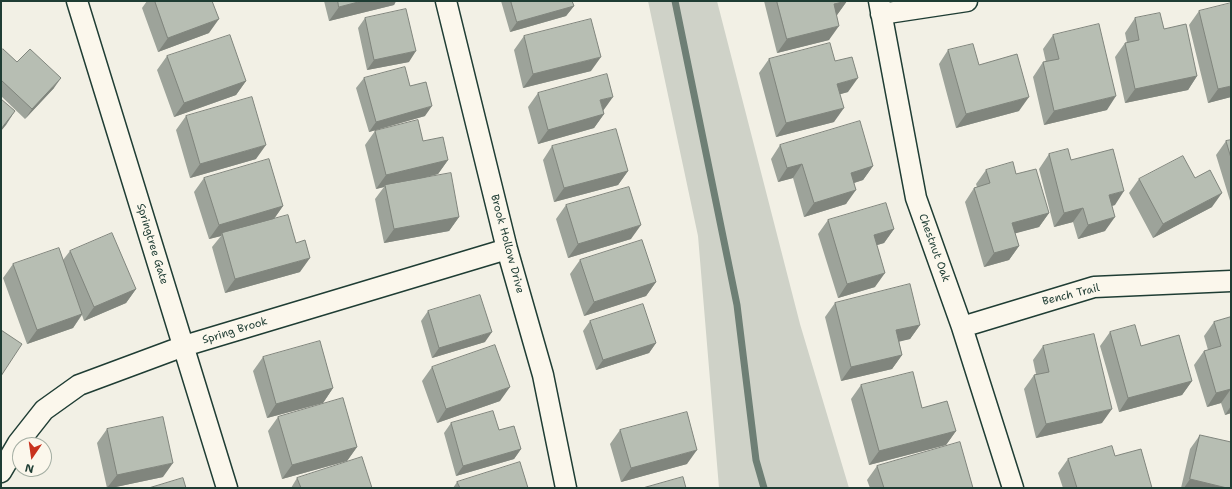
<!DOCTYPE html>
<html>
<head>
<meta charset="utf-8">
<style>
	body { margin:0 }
	#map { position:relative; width:1232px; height:489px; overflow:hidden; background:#f2f0e5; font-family:"Shantell Sans",sans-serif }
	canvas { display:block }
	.frame { position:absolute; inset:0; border:2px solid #1f3d34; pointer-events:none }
	.north { position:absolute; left:12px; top:437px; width:40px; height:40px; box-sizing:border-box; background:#fbf7ec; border:1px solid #a3ada2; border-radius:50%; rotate:193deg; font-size:11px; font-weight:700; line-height:16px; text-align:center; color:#1f3d34 }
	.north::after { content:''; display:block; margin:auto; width:14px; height:18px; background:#c8321e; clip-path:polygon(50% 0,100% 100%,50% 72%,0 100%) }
</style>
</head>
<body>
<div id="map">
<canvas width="1232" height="489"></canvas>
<div class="frame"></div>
<div class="north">N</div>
</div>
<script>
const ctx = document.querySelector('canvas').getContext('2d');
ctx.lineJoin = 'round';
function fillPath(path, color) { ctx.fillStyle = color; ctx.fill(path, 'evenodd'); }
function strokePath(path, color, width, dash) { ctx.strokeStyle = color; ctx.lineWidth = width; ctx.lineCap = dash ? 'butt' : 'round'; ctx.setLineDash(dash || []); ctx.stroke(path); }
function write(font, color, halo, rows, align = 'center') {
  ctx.font = font + ' "Shantell Sans",sans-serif'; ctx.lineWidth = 3; ctx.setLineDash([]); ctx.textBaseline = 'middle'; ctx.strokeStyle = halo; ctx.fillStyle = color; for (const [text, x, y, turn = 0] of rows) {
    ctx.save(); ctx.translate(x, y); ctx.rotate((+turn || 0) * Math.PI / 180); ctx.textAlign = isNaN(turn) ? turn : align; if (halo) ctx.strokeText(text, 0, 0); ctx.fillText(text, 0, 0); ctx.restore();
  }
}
const green = new Path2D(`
	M648,1H717L800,324L849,488H719L698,236Z`);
const stream = new Path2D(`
	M675,1L737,305L756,460L764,488`);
const street = new Path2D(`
	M77,1L227,488
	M446,1L507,249L543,375L566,488
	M879,1L916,198L962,327L1013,488
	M881,14L967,1
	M962,327L1094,287L1231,281
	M1,472L18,443L44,410L79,385L184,346L507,249`);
const wall = new Path2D(`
	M147,1H212L209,33L158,52L142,8Z
	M324,1H396L394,5L329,21Z
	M501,1H572L574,6L566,16L510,32Z
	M764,1H847L837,15H836L829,40L777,53Z
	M1199,11L1231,97L1208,103L1189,25Z
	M365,18L409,62L367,70L358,28Z
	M1135,18L1164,29L1197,76L1188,90L1125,103L1115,57L1125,43H1127L1125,33Z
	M1053,35L1107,110L1044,125L1033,77L1043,62H1046L1043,49Z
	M524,36L591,71L523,88L514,50Z
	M948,50L1019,111L956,128L939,64Z
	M1,51L17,62L54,88L25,119L1,96Z
	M167,56L246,81L236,95L174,117L157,70Z
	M769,59L835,61L848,92L840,94L834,122L776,137L759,73Z
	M364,78L410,86L425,116L369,132L356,88Z
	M538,93L603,110L604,114L594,128L538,144L528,107Z
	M186,116L256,159L190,178L176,130Z
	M375,131L423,141L448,160L438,174L421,179L459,217L449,231L384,243L375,199L384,187L376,189L365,145Z
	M1231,140V204L1216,155L1226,141Z
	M780,145L873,166L863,180L854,183L846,204L804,217L793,178L778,182L771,159Z
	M552,146L628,171L618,185L554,202L543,160Z
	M1049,154L1115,205L1112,206L1105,231L1078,239L1073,222L1054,227L1039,169Z
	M986,170L1016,174L1049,213L1039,227L1015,233L1019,246L1009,260L984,267L965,202L974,188L977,187L976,184Z
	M204,178L283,206L274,219L300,272L225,293L212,247L221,236L209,239L194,192Z
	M1195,178L1212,207L1153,238L1129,193L1139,179Z
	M566,205L631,239L568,258L556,219Z
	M828,220L894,229L884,243L877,245L875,287L838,298L818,234Z
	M70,251L136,289L126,303L84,321L82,315L73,328L27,344L3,278L13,264L63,260Z
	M580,260L656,282L646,296L584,316L570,274Z
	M835,303L920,325L910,339L899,341L902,355L892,369L841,381L825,317Z
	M428,311L485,342L432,358L421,321Z
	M1231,317V413L1225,415L1221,403L1207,407L1194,365L1204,351L1208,350L1204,336L1214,322Z
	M590,321L656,343L649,353L596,370L583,331Z
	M1110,332L1141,346L1192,381L1182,395L1119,412L1100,346Z
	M1043,346L1102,423L1036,438L1024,389L1034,375L1036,374L1033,360Z
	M263,357L333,388L323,403L267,418L253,371Z
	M432,367L500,401L437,423L422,381Z
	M861,385L922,408L956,431L946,445L869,465L851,399Z
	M278,417L357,447L347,461L282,479L268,431Z
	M451,423L499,430L521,449L514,459L456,476L444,433Z
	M107,429L163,477L111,488H107L97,443Z
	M620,430L687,464L621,482L610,444Z
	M1200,435L1231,488H1181L1190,449Z
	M1115,456L1152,488H1063L1058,473L1068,459Z
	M877,466L973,488H870L867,480Z
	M297,478L372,488H291Z
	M457,482L528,488H453Z`);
const shadedWall = new Path2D(`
	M362,1H396L394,5L329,21L339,7Z
	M847,1L837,15L824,18L834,4Z
	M574,6L566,16L510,32L517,22Z
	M219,19L209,33L158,52L168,38Z
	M839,26L829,40L777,53L787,39Z
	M416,51L409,62L367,70L374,60Z
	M601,57L591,71L523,88L533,74Z
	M1197,76L1188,90L1125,103L1135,89Z
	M61,78L54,88L25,119L32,109Z
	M858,78L848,92L827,98L837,84Z
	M246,81L236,95L174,117L184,103Z
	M1231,86V97L1208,103L1218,89Z
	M1116,96L1107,110L1044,125L1054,111Z
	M613,97L603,111L600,100Z
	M1029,97L1019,111L956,128L966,114Z
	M432,106L425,116L369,132L376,122Z
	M844,108L834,122L776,137L786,123Z
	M15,111L6,125L1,131V129Z
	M604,114L594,128L538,144L548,130Z
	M266,145L256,159L190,178L200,164Z
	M448,160L438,174L386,187L385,185L384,187L376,189L386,175Z
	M802,164L793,178L778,182L787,168Z
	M873,166L863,180L841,187L851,173Z
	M628,171L618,185L554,202L564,188Z
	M856,190L846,204L804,217L814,203Z
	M1124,191L1115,205L1099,209L1109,195Z
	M1222,193L1212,207L1153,238L1163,224Z
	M283,206L273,220L222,233L221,236L209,239L219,225Z
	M1083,208L1073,222L1054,227L1064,213Z
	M1049,213L1039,227L1002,237L1012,223Z
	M459,217L449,231L384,243L394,229Z
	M1115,217L1105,231L1078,239L1088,225Z
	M641,225L631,239L568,258L578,244Z
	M894,229L884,243L864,249L874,235Z
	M1019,246L1009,260L984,267L994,253Z
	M310,258L300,272L225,293L235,279Z
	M885,273L875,287L838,298L847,284Z
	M656,282L646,296L584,316L594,302Z
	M136,289L126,303L84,321L94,307Z
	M82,314L73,328L27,344L37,330Z
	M920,325L910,339L886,345L896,330Z
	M492,332L485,342L432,358L439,348Z
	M656,343L649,353L596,370L603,360Z
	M902,355L892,369L841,381L851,367Z
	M1192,381L1182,395L1119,412L1128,398Z
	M510,387L500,401L437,423L446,409Z
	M333,388L323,403L267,418L276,404Z
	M1231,389L1221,403L1207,407L1216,393Z
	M1231,406V413L1225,415Z
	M1112,409L1102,423L1036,438L1046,424Z
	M956,431L946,445L869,465L879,451Z
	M357,447L347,461L282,479L292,465Z
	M521,449L514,459L456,476L463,466Z
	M697,450L687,464L621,482L631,468Z
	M173,463L163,477L111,488H107L117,475Z
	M1190,479L1227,488H1184Z`);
const building = new Path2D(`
	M155,1H212L219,19L168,38Z
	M338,1H362L339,7Z
	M511,1H572L574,6L517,22Z
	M777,1H847L834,4L839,26L787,39Z
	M1231,3V86L1218,89L1199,11Z
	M406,9L416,51L374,60L365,18Z
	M1160,13L1164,29L1186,24L1197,76L1135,89L1125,43L1139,40L1135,18Z
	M591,19L601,57L533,74L524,36Z
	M1099,24L1116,96L1054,111L1043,62L1059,59L1053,35Z
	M230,35L246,81L184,103L167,56Z
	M830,43L835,61L852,57L858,78L837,84L844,108L786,123L769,59Z
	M973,44L979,65L1017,54L1029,97L966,114L948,50Z
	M3,49L17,62L30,49L61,78L32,109L1,80V51Z
	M405,67L410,86L426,82L432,106L376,122L364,78Z
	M607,74L613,97L600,100L604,114L548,130L538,93Z
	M252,97L266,145L200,164L186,116Z
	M1,99L15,111L1,129Z
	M418,120L423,141L443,137L448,160L386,175L375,131Z
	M860,121L873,166L851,173L856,190L814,203L802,164L787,168L780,145Z
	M616,129L628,171L564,188L552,146Z
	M1231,140V158L1226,141Z
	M1068,149L1071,160L1113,149L1124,191L1109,195L1115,217L1088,225L1083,208L1064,213L1049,154Z
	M1183,156L1195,178L1210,170L1222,193L1163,224L1139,179Z
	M269,159L283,206L219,225L204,178Z
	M1013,162L1016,174L1036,169L1049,213L1012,223L1019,246L994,253L974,188L990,183L986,170Z
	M451,173L459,217L394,229L385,185Z
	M629,187L641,225L578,244L566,205Z
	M886,203L894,229L874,235L885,273L847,284L828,220Z
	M288,215L296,243L305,240L310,258L235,279L222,233Z
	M112,233L136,289L94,307L70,251Z
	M642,240L656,282L594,302L580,260Z
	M59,248L82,314L37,330L13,264Z
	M910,284L920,325L896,330L902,355L851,367L835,303Z
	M480,295L492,332L439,348L428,311Z
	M643,304L656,343L603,360L590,321Z
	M1231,317V389L1216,393L1204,351L1221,346L1214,322Z
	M1135,325L1141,346L1179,335L1192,381L1128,398L1110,332Z
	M1,330L22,344L1,376Z
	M1094,334L1112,409L1046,424L1034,375L1049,372L1043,346Z
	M320,341L333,388L276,404L263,357Z
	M495,345L510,387L446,409L432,367Z
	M913,372L922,408L947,401L956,431L879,451L861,385Z
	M343,398L357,447L292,465L278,417Z
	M493,411L499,430L514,426L521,449L463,466L451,423Z
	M687,412L697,450L631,468L620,430Z
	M163,417L173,463L117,475L107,429Z
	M1200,435L1231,442V488H1227L1190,479Z
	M960,442L973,488H884L877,466Z
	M1112,446L1115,456L1141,449L1152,488H1077L1068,459Z
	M362,457L372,488H301L297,478Z
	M520,462L528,488H460L457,482Z
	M683,477L686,488H643Z
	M183,478L186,488H149Z`);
const streetNames = [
	["Springtree Gate",152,244,73],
	["Brook Hollow Drive",507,244,75],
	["Chestnut Oak",934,248,70],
	["Bench Trail",1071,295,-14],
	["Spring Brook",235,331,-17]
];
fillPath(green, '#cfd2c8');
strokePath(stream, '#6e7f75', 7);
strokePath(street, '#1f3d34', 23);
strokePath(street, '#fbf7ec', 20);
fillPath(wall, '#9da39a');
fillPath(shadedWall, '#80857d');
fillPath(building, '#b7beb3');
strokePath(building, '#80857d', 1);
write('11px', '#1f3d34', '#fbf7ec', streetNames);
</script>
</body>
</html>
